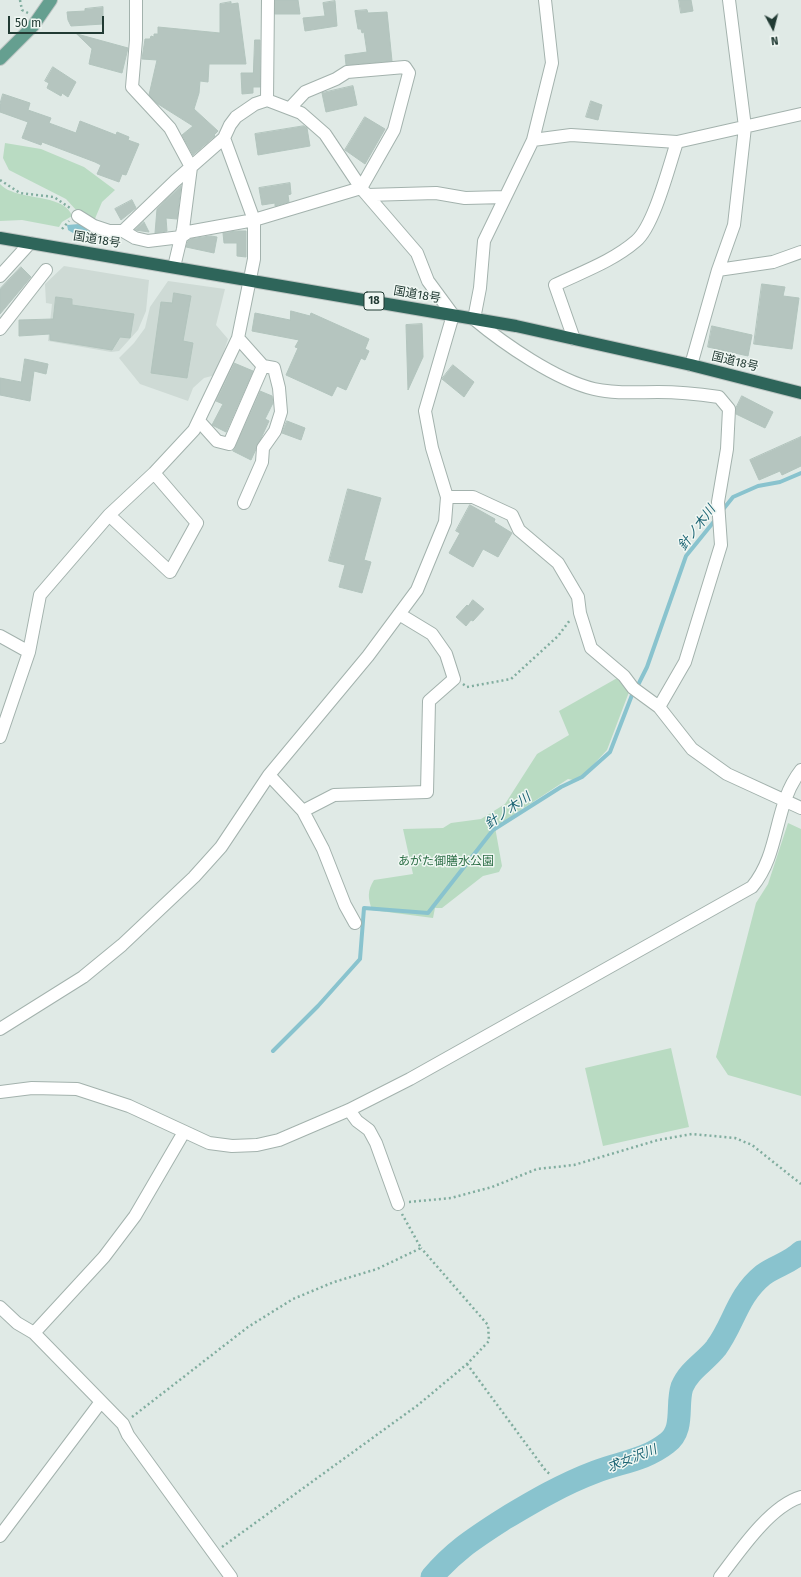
<!DOCTYPE html>
<html>
<head>
<meta charset="utf-8">
<style>
	body { margin:0 }
	#map { position:relative; width:801px; height:1577px; overflow:hidden; background:#e0eae6; font-family:"Fira Sans",sans-serif }
	canvas { display:block }
	.north { position:absolute; left:753px; top:8px; width:40px; height:40px; -webkit-text-stroke:3px #f0f7f3; paint-order:stroke; rotate:173deg; font-size:11px; font-weight:700; line-height:16px; text-align:center; color:#213a33 }
	.north::after { content:''; display:block; margin:auto; width:14px; height:18px; background:#213a33; clip-path:polygon(50% 0,100% 100%,50% 72%,0 100%) }
	.scale { position:absolute; left:8px; top:16px; width:96px; height:18px; box-sizing:border-box; border:2px solid #213a33; border-top:0; padding-left:5px; font-size:12px; line-height:14px; white-space:nowrap; color:#213a33; -webkit-text-stroke:3px #f0f7f3; paint-order:stroke }
</style>
</head>
<body>
<div id="map">
<canvas width="801" height="1577"></canvas>
<div class="north">N</div>
<div class="scale">50 m</div>
</div>
<script>
const ctx = document.querySelector('canvas').getContext('2d');
ctx.lineJoin = 'round';
function fillPath(path, color) { ctx.fillStyle = color; ctx.fill(path, 'evenodd'); }
function strokePath(path, color, width, dash) { ctx.strokeStyle = color; ctx.lineWidth = width; ctx.lineCap = dash ? 'butt' : 'round'; ctx.setLineDash(dash || []); ctx.stroke(path); }
function write(font, color, halo, rows, align = 'center') {
  ctx.font = font + ' "Fira Sans","Noto Sans JP",sans-serif'; ctx.lineWidth = 3; ctx.setLineDash([]); ctx.textBaseline = 'middle'; ctx.strokeStyle = halo; ctx.fillStyle = color; for (const [text, x, y, turn = 0] of rows) {
    ctx.save(); ctx.translate(x, y); ctx.rotate((+turn || 0) * Math.PI / 180); ctx.textAlign = isNaN(turn) ? turn : align; if (halo) ctx.strokeText(text, 0, 0); ctx.fillText(text, 0, 0); ctx.restore();
  }
}
const built = new Path2D(`
	M64,266L149,280L146,311L138,330L119,351L111,352L48,341L52,304L46,303L45,284Z
	M168,281L225,289L216,325L228,339L216,375L204,378L193,388L188,401L140,384L119,358L134,343L145,328L150,307Z`);
const green = new Path2D(`
	M5,143L41,149L84,167L115,190L102,202L94,221L77,211L66,199L9,170L3,158Z
	M0,184C3,187 7,190 11,191C27,199 66,196 72,216L62,222L59,227L22,220L0,221Z
	M619,677L629,692L607,750L578,781L568,779L495,827L502,866L499,872L483,876L442,908H435L433,918L372,910C368,898 367,891 374,880L413,874L403,829L443,828L451,823L481,819L505,804L537,754L569,735L559,711Z
	M788,823L801,829V1096L728,1075L716,1057L756,903L768,884Z
	M671,1048L689,1127L603,1146L585,1068Z`);
const water = new Path2D(`
	M79,224L96,233L91,236L73,233L68,230L67,225Z`);
const stream = new Path2D(`
	M721,512L733,497L758,486L780,482L801,473
	M638,685L647,667L686,556L716,519
	M273,1051L318,1006L360,959L364,908L428,913L493,830L561,787L582,777L610,752L632,695`);
const river = new Path2D(`
	M432,1577C455,1550 475,1538 504,1519C534,1501 563,1484 595,1472C620,1462 644,1461 667,1443C685,1430 676,1405 682,1387C689,1370 705,1362 716,1348C734,1324 737,1296 763,1275C775,1266 790,1263 801,1252`);
const building = new Path2D(`
	M275,0H298L300,14H275Z
	M679,0H691L693,11L681,13Z
	M335,1L337,26L305,31L303,18L325,16L323,3Z
	M231,2V4L238,3L246,64H209L208,82L200,81L199,93L194,109L218,131L214,135L215,136L193,155L182,135L193,126L158,104L149,95L157,60L142,59L145,39H150L151,36L154,37V34H158V27L220,33V4Z
	M103,7V24L71,26L68,20L67,12L85,11V9Z
	M367,10L368,13L387,12L392,61L346,65L345,55L367,52L364,32L362,33L361,29H358L355,11Z
	M77,34L128,48L122,73L89,64L92,49Z
	M255,40H260V87H253V93L242,94L241,73H253Z
	M53,67L76,82L68,97L62,93L61,96L47,88L49,83L45,81Z
	M353,86L357,105L326,112L322,93Z
	M3,94L30,103L28,110L51,118L49,123L76,133L80,121L116,135L117,132L129,137L128,140L139,144L126,175L122,174L119,182L97,174L101,165L95,162L42,142L41,145L22,138L28,122L0,112V104Z
	M591,101L602,105L598,120L586,117Z
	M365,117L385,129L365,164L345,150Z
	M304,126L307,128L310,146L258,155L255,134Z
	M290,183L291,194L288,195L289,202L275,206V203L262,205L259,188Z
	M181,186L177,219L166,218L167,231L155,233L157,209Z
	M132,200L136,208L121,220L115,209Z
	M144,222L149,232L135,230Z
	M238,231H246V257L237,256V243H224L223,233Z
	M211,236L217,237L214,253L186,247L188,241L191,239Z
	M21,267L31,277L0,314V289Z
	M762,284L785,287L783,296L799,298L792,349L754,344Z
	M174,293L191,296L183,341L193,343L187,378L151,373L161,302L172,303Z
	M56,297L72,299V305L134,314L130,338L120,337L112,350L50,340V334L19,336V320L53,319Z
	M291,311L310,316L311,313L369,339L365,349L369,351L365,360L361,358L346,390L337,386L332,396L286,375L298,348L295,347L299,340L252,331L255,313L290,320Z
	M422,324L423,357L408,390L406,325Z
	M712,326L752,335L748,356L708,347Z
	M25,359L48,364L46,374L34,371L30,401L0,395V378L21,382Z
	M234,363L253,371L226,432L212,425L223,404L216,401Z
	M453,365L474,382L464,397L442,379Z
	M260,391L272,396L273,403L265,419L269,421L251,460L233,451Z
	M742,396L773,412L765,428L736,414V408Z
	M287,421L305,428L301,440L282,433Z
	M801,437V466L782,475L780,471L759,480L750,460Z
	M348,489L381,498L364,560L371,562L362,593L339,587L345,565L329,561Z
	M470,505L495,519L494,522L512,533L498,557L483,549L473,567L449,553L460,533L456,531Z
	M473,600L484,609L473,621L471,620L466,626L456,617L467,605L468,606Z`);
const path = new Path2D(`
	M20,0L22,10L28,13
	M0,180L20,193L54,197L70,208
	M62,229L69,221
	M463,684L467,687L511,679L558,636L570,620
	M409,1202L451,1198L492,1187L537,1169L574,1165L658,1140L692,1134L735,1138L752,1145L801,1184
	M467,1364L546,1471L551,1475
	M132,1417L248,1327L293,1299L334,1282L377,1269L421,1248L402,1214
	M222,1547L418,1405L467,1364L489,1341L488,1325L421,1248`);
const minor = new Path2D(`
	M136,0V40L132,87L170,128L191,167L183,229L174,267
	M545,0L552,63L533,140L484,241L480,288L474,319C504,344 556,380 594,389C615,394 637,392 658,392C679,392 698,394 719,397L729,409L727,449L718,502L721,545L685,662L659,707
	M267,100L268,0
	M533,140L571,135L677,142L801,114
	M367,195L436,193L465,198L505,197
	M78,216L94,226L109,231H123L135,238L148,241L181,237L188,232L254,220L361,188L394,130L409,73L405,67L347,72L336,79L305,92L290,108
	M718,270L773,262L801,252
	M0,276L30,243
	M0,329L46,270
	M238,338L263,366L274,368L279,388L281,412L275,431L263,448L262,462L244,503
	M574,339L555,285C582,272 613,261 636,241C654,226 669,166 677,142
	M691,365L718,270L734,225L745,127L729,0
	M199,421L217,441L229,444L263,366
	M447,497H473L512,515L519,530L558,563L578,597L580,613L591,648L624,676L633,688L659,707L692,749L727,774L801,808
	M109,515L170,572L197,523L154,473
	M0,636L29,652
	M0,737L29,652L40,595L109,515L154,473L194,430L238,338L254,259V220L224,138
	M269,775L303,811L323,849L345,905L355,923
	M303,811L334,795L427,792L429,701L454,679L446,654L432,634L399,614
	M0,1029L83,977L122,945L194,877L221,847L269,775L368,656L417,590L445,522L447,497L432,448L425,411L453,315L428,281L417,253L361,188L325,134L301,113L267,100L255,104L236,117L230,125L224,138L175,181L123,231
	M0,1092L32,1088L77,1089L129,1106L209,1143L232,1146L257,1145L279,1140L349,1110L410,1079L752,887C781,852 773,806 801,770
	M349,1110L357,1121L369,1130L376,1143L398,1204
	M0,1307L17,1323L34,1333L123,1424L128,1435L231,1577
	M34,1333L104,1257L135,1216L184,1132
	M0,1536L100,1403
	M720,1577C739,1552 770,1506 801,1497`);
const major = new Path2D(`
	M0,59L33,26L51,0`);
const highway = new Path2D(`
	M0,238L516,326L691,365L801,393`);
const shields = [
	[374,301,20]
];
const shieldNames = [
	["18",374,301]
];
const streetNames = [
	["国道18号",97,240,9],
	["国道18号",417,295,10],
	["国道18号",735,362,14]
];
const parkNames = [
	["あがた御膳水公園",446,862]
];
const waterNames = [
	["針ノ木川",697,528,-53],
	["針ノ木川",508,811,-35],
	["求女沢川",632,1459,-22]
];
fillPath(built, '#cedad5');
fillPath(green, '#b9dbc2');
fillPath(water, '#89c3ce');
strokePath(stream, '#89c3ce', 4);
strokePath(river, '#89c3ce', 23);
fillPath(building, '#b5c5bf');
strokePath(building, '#b2c4bd', 1);
strokePath(minor, '#a3b2ad', 14);
strokePath(major, '#bcc4c2', 14);
strokePath(highway, '#bcc4c2', 14);
strokePath(path, '#81ad9f', 2.5, [2, 3]);
strokePath(minor, '#fff', 12);
strokePath(major, '#659f90', 12);
strokePath(highway, '#2e655a', 12);
for (const [x, y, w] of shields) { const box = new Path2D(); box.roundRect(x - w / 2, y - 9, w, 18, 3); ctx.fillStyle = '#f0f7f3'; ctx.fill(box); strokePath(box, '#213a33', 1); }
write('bold 11px', '#213a33', null, shieldNames);
write('12px', '#213a33', '#f0f7f3', streetNames);
write('12px', '#2d6f47', '#f0f7f3', parkNames);
write('italic 13px', '#1d6574', '#f0f7f3', waterNames);
</script>
</body>
</html>
